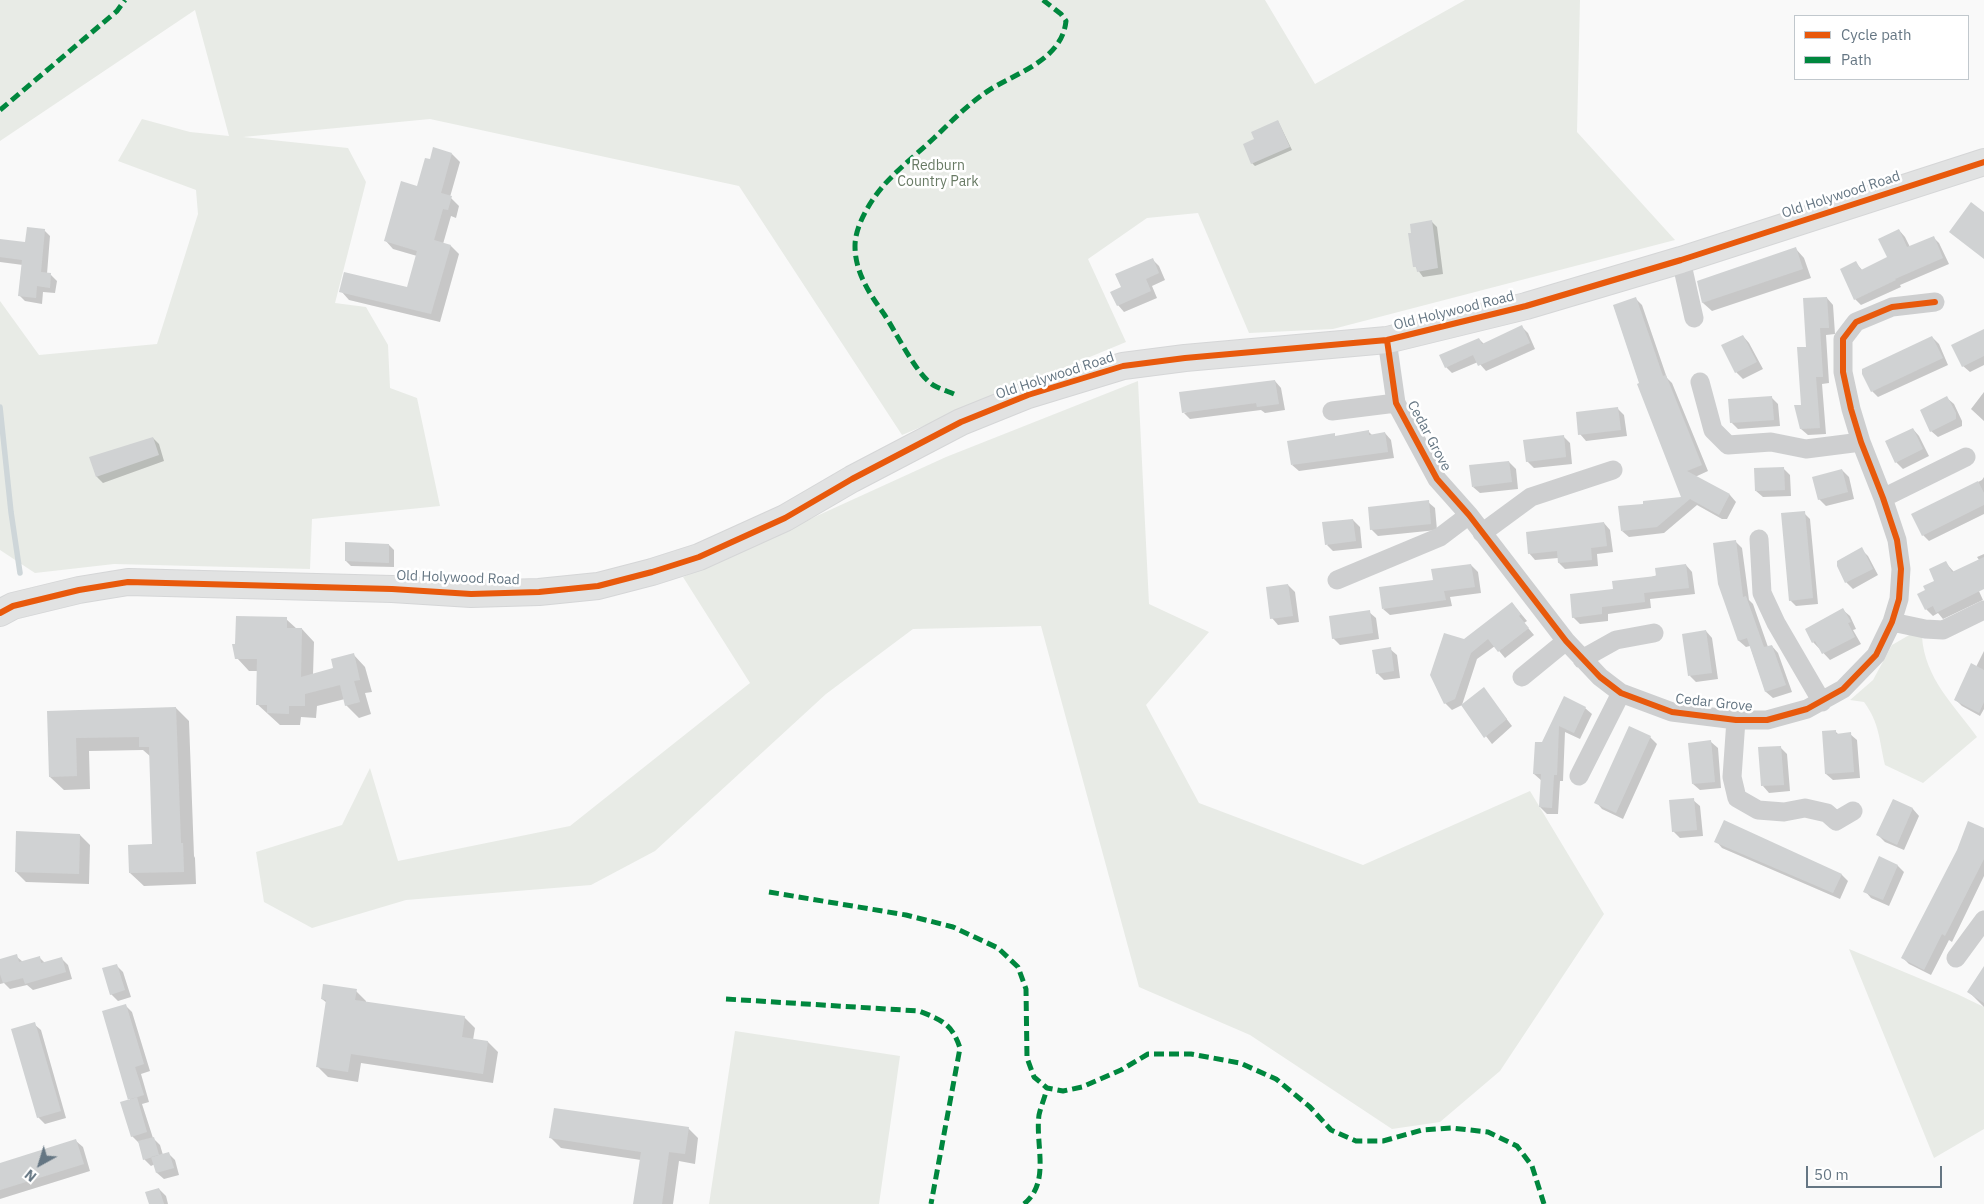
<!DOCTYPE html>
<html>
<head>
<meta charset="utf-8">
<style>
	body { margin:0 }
	#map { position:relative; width:1984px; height:1204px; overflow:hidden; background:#f9f9f9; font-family:"IBM Plex Sans",sans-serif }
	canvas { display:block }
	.legend { position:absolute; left:1794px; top:15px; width:175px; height:65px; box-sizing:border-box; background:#fff; border:1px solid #c1c8cd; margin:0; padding:6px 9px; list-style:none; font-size:15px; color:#657683 }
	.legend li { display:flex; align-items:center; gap:10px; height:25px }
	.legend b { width:25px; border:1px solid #c1c8cd }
	.north { position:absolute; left:15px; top:1139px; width:50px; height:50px; -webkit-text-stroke:4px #fff; paint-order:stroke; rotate:219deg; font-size:14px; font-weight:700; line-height:20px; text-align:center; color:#657683 }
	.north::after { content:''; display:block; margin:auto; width:18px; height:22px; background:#657683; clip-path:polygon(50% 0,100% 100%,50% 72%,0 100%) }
	.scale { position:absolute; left:1806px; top:1166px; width:136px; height:22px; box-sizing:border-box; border:2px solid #657683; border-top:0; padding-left:6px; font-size:15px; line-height:18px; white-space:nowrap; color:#657683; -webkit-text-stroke:4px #fff; paint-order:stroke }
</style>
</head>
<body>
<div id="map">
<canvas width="1984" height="1204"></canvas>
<ul class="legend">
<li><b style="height:6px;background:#e8590c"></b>Cycle path</li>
<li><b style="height:6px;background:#00873e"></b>Path</li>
</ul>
<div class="north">N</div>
<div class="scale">50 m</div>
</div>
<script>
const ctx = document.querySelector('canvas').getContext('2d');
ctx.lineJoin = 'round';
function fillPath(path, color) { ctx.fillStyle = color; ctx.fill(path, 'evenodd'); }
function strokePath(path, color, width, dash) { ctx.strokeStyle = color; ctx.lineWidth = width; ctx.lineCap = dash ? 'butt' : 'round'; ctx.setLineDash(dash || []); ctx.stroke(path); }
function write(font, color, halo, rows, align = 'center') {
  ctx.font = font + ' "IBM Plex Sans",sans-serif'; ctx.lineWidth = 5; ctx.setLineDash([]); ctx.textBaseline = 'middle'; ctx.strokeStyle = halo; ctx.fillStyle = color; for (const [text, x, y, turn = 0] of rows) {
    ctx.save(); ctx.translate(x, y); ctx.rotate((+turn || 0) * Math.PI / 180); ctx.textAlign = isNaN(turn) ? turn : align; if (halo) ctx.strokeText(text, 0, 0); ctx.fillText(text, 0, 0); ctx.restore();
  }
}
const green = new Path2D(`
	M0,0H1265L1315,84L1465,0H1580L1577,132L1675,240L1333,329L1249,333L1198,213L1147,218L1088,259L1126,342L902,435L739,186L430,119L243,137L348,148L366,182L335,303L366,307L388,345L390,388L417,398L440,506L312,519L310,569L114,564L35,573L0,550V301L39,355L157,344L198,214L196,190L118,161L142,119L190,132L229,136L195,10L0,141Z
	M1138,381L1149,604L1209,632L1146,705L1199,803L1363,865L1530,791L1604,914L1500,1071L1440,1122L1392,1129L1250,1035L1139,987L1041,626L913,629L826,694L655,851L591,885L406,900L312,928L264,902L256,852L342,825L370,768L398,861L570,826L750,683L683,577L946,457Z
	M1911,634L1922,637C1925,679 1954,705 1977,737L1923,783L1885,765C1879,740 1880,724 1864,702L1850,700L1873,680L1892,645Z
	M1849,949L1957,994L1984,1007V1129L1934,1158Z
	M735,1031L900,1056L879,1204H709Z`);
const shadow = new Path2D(`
	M1278,121L1292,150L1255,166L1252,163L1255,140Z
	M452,154L460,162L450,197L459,206L456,218L451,216L443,244L451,246L459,254L440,322L349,300L341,291L408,289L417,256L393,249L385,240L418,187L431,161Z
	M1432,222L1437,227L1443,274L1423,277L1415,266Z
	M44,230L50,236L47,274L51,275L57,281L55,293L43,292L42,304L25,301L19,295L23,265L0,262V240L26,243Z
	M1899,230L1905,237L1910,247L1933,237L1939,243L1949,264L1900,285L1901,287L1861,305L1855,299L1856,263L1863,271L1889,258Z
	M1796,249L1804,258L1811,278L1712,311L1703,303L1699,282Z
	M1152,259L1159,266L1165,280L1152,286L1157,298L1124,312L1118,305L1123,288Z
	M1635,298L1642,305L1667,378L1672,383L1708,471L1695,477L1730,495L1736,502L1727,519H1722L1697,505L1664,533L1629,537L1622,531L1683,498L1641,384Z
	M1827,298L1833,305L1835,334L1826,335L1829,383L1822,384L1826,434L1808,435L1801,429L1802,406Z
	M1522,327L1528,333L1535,349L1486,371L1478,362L1452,373L1446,367L1479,339L1484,344Z
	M1984,330V365L1970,372L1963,366Z
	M1743,336L1749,343L1763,369L1743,379L1736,372L1723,346Z
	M1932,337L1939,344L1948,365L1878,397L1872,391Z
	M1275,381L1281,388L1285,410L1265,413L1261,410L1190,419L1184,413Z
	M1984,392V421L1971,409Z
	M1771,397L1778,404L1780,426L1738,429L1731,422Z
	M1947,398L1954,404L1962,421V426L1938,437L1931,431Z
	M1618,409L1624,415L1627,436L1586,441L1580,434Z
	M1913,429L1919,436L1929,456L1903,469L1896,462Z
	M1368,431L1373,436L1385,433L1391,440L1394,458L1299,471L1292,465L1334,435L1336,437Z
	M1563,436L1570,443L1572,464L1534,468L1527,461Z
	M153,438L159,444L164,461L103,483L97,477L91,458Z
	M1509,462L1516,469L1518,489L1480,493L1473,487Z
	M1783,468L1790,475L1791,496L1763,497L1756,491Z
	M1842,470L1849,477L1854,499L1826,506L1819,499Z
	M1984,477V514L1929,541L1923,535L1913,515L1982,480Z
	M1428,502L1435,508L1437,530L1378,536L1371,529Z
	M1804,513L1810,519L1818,604L1796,606L1790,600Z
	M1353,520L1360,527L1362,548L1333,551L1327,545Z
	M1604,523L1610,530L1613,552L1597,554L1598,566L1565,569L1559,563L1558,558L1535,560L1529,553Z
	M1735,541L1742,548L1749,600L1753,604L1768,647L1772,646L1778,653L1792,692L1773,698L1766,692L1750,646L1746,647L1739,641Z
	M389,545L394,550V567L351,566L346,561Z
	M1861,549L1868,556L1878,575L1853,589L1846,582Z
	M1984,554V586L1978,589L1983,600L1943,619L1938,613L1933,616L1926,609L1927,591L1936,581L1946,563L1954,572L1979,560L1977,557Z
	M1471,565L1478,572L1481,593L1450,597L1452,606L1390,615L1383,609L1434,581Z
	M1686,565L1692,572L1695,594L1650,599L1651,608L1608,614V621L1580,624L1573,617L1614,590Z
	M1288,585L1295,592L1299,622L1278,625L1272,618Z
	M1512,603L1527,621L1524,623L1534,635L1505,658L1495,646L1477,659L1462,705L1452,710L1445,703L1464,640Z
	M1843,610L1850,616L1856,629L1853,630L1861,644L1830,660L1813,642Z
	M1369,612L1376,618L1379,639L1340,645L1333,638Z
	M286,619L297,629H302L314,642L313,675L335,669L353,654L365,667L372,692L365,693L371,714L359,718L346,705L345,699L317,706L316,718L301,717L300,725H280L257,704L258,671H249L237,658Z
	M1706,631L1712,638L1718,679L1696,682L1690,676Z
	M1390,649L1397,655L1400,678L1384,680L1377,673Z
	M1984,651V709L1980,716L1962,706L1955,699L1976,667Z
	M1484,689L1512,726L1492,744L1462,705Z
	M1565,698L1585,708L1592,714L1580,739L1565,732L1563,781H1560L1558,814H1547L1540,807L1542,781L1534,774L1543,744Z
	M176,708L189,721L194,856L195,858L196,884L144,886L130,873L154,845L151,757L143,750L89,751L90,789L64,790L50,777L48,712Z
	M1835,731L1839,735L1850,734L1857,740L1860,778L1833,780L1826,774Z
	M1650,737L1657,744L1623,819L1602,809L1596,802Z
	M1711,742L1718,748L1721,788L1700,790L1693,784Z
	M1780,747L1787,754L1790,791L1769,793L1763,786Z
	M1693,800L1700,806L1703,836L1680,838L1673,831Z
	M1894,800L1913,809L1919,816L1904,850L1885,842L1878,835Z
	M1725,822L1842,875L1848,881L1840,899L1722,848L1716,841Z
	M1984,829V876L1952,942L1949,940L1931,975L1909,964L1902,957Z
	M80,835L90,845L89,884L26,882L16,872Z
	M1880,858L1898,866L1904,872L1889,906L1871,898L1865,891Z
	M16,956L23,962L39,957L45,963L61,958L68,965L72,979L33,990L27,985L10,989L4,983L0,984V960Z
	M116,965L123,972L131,997L118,1001L111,994Z
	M1984,969V1007L1969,992Z
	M356,991L366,1001V1003L464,1017L475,1028L473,1040L488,1042L498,1052L493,1083L361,1063L358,1082L328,1077L318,1067L327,1003L322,999Z
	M125,1005L132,1012L150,1071L141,1074L149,1102L142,1104L153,1138L160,1145L163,1155L168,1153L175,1160L179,1175L164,1179L157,1173L155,1164L151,1166L144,1159L139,1143L132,1136Z
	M34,1024L41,1030L66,1118L45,1124L38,1117Z
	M688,1128L698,1138L695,1164L679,1161L673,1204H635L641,1160L561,1148L550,1137Z
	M76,1141L83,1147L90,1171L0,1199V1164Z
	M159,1189L166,1196L168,1204H150Z`);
const stream = new Path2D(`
	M0,407L11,512L20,573`);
const building = new Path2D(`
	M1278,120L1290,147L1251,164L1243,144L1254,139L1251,132Z
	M433,147L452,153L441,193L452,196L448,210L443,209L434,240L451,245L431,314L339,292L344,272L407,287L417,251L384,241L401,181L417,186L425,158L430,159Z
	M1971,202L1984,212V259L1949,232Z
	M1432,220L1438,268L1417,272L1416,267H1413L1408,233H1411L1410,224Z
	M27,227L45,229L41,272L51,273L50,288L37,286L36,298L18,296L22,260L0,257V239L25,242Z
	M1899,229L1907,247L1934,236L1943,258L1895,279L1896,280L1854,300L1840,269L1856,261L1861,270L1887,257L1878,239Z
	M1796,247L1803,269L1702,303L1697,281Z
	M1153,258L1159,273L1146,279L1151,291L1117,306L1110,292L1121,287L1115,274Z
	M1636,297L1663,376L1666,375L1702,465L1687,471L1730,494L1719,515L1690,499L1657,527L1621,531L1618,506L1643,504V501L1681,497L1637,384L1639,383L1613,305Z
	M1827,297L1829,328H1820L1823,377H1816L1820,428L1800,429L1794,405H1801L1797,347H1806L1803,298Z
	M1522,325L1530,343L1478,366L1473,355L1445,368L1439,355L1479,338L1482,344Z
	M1984,329V356L1962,367L1951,345Z
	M1743,335L1757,362L1735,373L1721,345Z
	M1932,336L1943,358L1871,392L1862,374V369Z
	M1275,380L1279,404L1257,407L1256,403L1182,413L1179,392Z
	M1772,396L1774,420L1730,423L1728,399Z
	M1947,396L1956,413V419L1930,432L1920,410Z
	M1618,407L1621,430L1578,435L1576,412Z
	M1913,428L1923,449L1895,463L1885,441Z
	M1369,430V435L1385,432L1388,452L1291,465L1287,441L1335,433V436Z
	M1564,435L1566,457L1526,462L1523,440Z
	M153,437L159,455L96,477L89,457Z
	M1509,461L1512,482L1472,487L1469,465Z
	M1784,467L1785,490L1755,491L1754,468Z
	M1842,469L1848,492L1818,500L1812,477Z
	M1978,481L1984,493V505L1922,536L1911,514Z
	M1429,500L1431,524L1370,530L1368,507Z
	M1805,511L1813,598L1789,601L1781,513Z
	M1353,519L1356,541L1325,545L1322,522Z
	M1604,522L1607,546L1591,548L1592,560L1558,563L1557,551L1528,554L1526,532Z
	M1736,540L1743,597L1746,596L1764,647L1772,645L1786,685L1765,692L1747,638L1738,641L1718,584L1713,543Z
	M345,542L389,544V563L345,561Z
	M1862,547L1873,569L1845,583L1837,566V561Z
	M1984,557V589L1936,613L1933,606L1925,610L1917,594L1925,590L1923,586L1934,581L1929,569L1946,561L1952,572Z
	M1471,564L1475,587L1444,591L1446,600L1382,609L1379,587L1433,580L1431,569Z
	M1686,564L1689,588L1644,593L1645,602L1602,607V614L1572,618L1570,594L1613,589L1612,581L1656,576L1655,568Z
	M1288,584L1293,616L1270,619L1266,587Z
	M1512,602L1521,614L1519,616L1529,628L1498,652L1488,639L1471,653L1455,699L1444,704L1430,675L1444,633L1464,639Z
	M1843,608L1851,622L1848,623L1855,637L1822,654L1815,641L1812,643L1805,629Z
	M1370,610L1373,633L1332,639L1329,616Z
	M236,616L287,617V628H302L301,677L333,668L331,659L354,653L360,680L354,681L360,702L345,706L340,685L305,694V706H289V714L267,713V705H256L257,659H235L232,644H235Z
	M1706,630L1712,673L1688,676L1682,634Z
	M1391,647L1394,671L1376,674L1372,650Z
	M1971,663L1984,670V702L1979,713L1954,700Z
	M1484,687L1507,719L1484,738L1461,705Z
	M1564,696L1586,707L1574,733L1559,726L1557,775H1554L1552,808L1539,807L1541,774H1533L1535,742H1542Z
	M176,707L181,843H183L184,872L129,873L128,845L152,844L149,747H139V737L76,738L77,776L49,777L47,711Z
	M1629,726L1651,736L1616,813L1594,803Z
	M1836,730V734L1851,732L1854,772L1825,774L1822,731Z
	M1711,740L1715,782L1692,784L1688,743Z
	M1781,746L1784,785L1761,786L1758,747Z
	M1694,798L1697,830L1672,832L1669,800Z
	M1893,799L1913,808L1897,845L1876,835Z
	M1724,820L1842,874L1833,893L1714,842Z
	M1968,821L1984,828V859L1945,936L1942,934L1924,970L1901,958L1957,850Z
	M16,831L80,834L79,874L15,872Z
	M1879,856L1898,865L1883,900L1863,892Z
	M17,954L19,962L40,956L41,963L62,957L66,972L25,984L23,978L3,983L0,974V959Z
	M117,964L125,990L110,995L102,968Z
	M1984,966V1003L1967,992Z
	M323,984L357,989L355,1000L465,1016L462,1037L488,1041L483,1074L351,1054L348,1072L316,1067L326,1000L321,999Z
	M126,1004L144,1064L135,1067L144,1095L128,1100L102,1011Z
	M35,1022L61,1111L37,1118L11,1029Z
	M137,1097L147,1132L131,1137L120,1102Z
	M554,1108L689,1127L685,1154L669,1152L662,1204H633L641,1152L549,1138Z
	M154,1137L159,1155L143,1160L138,1141Z
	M76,1139L84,1164L0,1190V1163Z
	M169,1152L174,1168L156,1173L151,1157Z
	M159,1188L164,1204H149L145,1192Z`);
const street = new Path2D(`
	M1681,260L1694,318
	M1387,340L1396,403L1437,479L1469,515L1566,641L1600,677L1621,693L1672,712L1736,720H1767L1807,709L1843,689L1876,655L1892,622L1899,599L1901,569L1897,540L1883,498L1861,442L1851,409L1843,372V339L1856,322L1892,307L1935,302
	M1700,382L1713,430L1728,445L1771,442L1806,449L1861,442
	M1332,411L1396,403
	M1883,498L1966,457
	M1482,533L1531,497L1613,470
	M1759,539L1762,593L1776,623L1822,702
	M1337,580L1440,537L1469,515
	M1892,622L1925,629L1943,630L1984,610
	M1582,659L1616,640L1654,633
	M1522,677L1566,641
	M1736,720L1732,777L1737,798L1758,810L1784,812L1805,808L1827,813L1836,821L1853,811
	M1579,776L1621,693
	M1956,958L1984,920`);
const secondary = new Path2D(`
	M0,613L13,606L79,590L128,582L392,589L471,594L539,592L598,586L652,572L699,557L785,518L852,479L961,422L1028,395L1123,366L1185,358L1387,340L1526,306L1681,260L1984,162`);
const quiet = new Path2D(`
	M0,110L117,11L125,0
	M954,394C947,391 940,389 933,385C916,374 896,332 884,314C869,293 855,272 855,246C855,225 871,200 884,185C899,168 917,154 934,138C952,121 970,102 991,89C1019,72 1062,59 1066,21L1061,14L1043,0
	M769,892L906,915L953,927L998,948L1018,967L1026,989L1027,1058L1034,1077L1047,1088L1063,1091L1082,1087L1121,1070L1148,1054H1191L1240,1063L1276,1079L1310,1107L1331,1130L1356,1141H1383L1422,1130L1452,1128L1488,1132L1517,1146L1532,1166L1544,1204
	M726,999L919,1011C942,1020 952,1024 960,1048L931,1204
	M1024,1204C1051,1182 1035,1145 1039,1115C1041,1106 1045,1097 1047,1088`);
const cycleway = new Path2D(`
	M1387,340L1396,403L1437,479L1469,515L1566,641L1600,677L1621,693L1672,712L1736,720H1767L1807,709L1843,689L1876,655L1892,622L1899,599L1901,569L1897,540L1883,498L1861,442L1851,409L1843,372V339L1856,322L1892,307L1935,302
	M0,613L13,606L79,590L128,582L392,589L471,594L539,592L598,586L652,572L699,557L785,518L852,479L961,422L1028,395L1123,366L1185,358L1387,340L1526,306L1681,260L1984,162`);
const parkNames = [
	["Redburn",938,166],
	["Country Park",938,182]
];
const streetNames = [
	["Old Holywood Road",1841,195,-18],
	["Old Holywood Road",1454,311,-14],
	["Old Holywood Road",1055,376,-18],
	["Cedar Grove",1429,436,62],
	["Old Holywood Road",458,578,2],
	["Cedar Grove",1714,703,6]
];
fillPath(green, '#e8ebe6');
fillPath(shadow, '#0003');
strokePath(stream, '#ced6d9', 5.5);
fillPath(building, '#d0d2d3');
strokePath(secondary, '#d5d6d7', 28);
strokePath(street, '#cecfd0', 19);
strokePath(secondary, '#e1e2e2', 26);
strokePath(quiet, '#00873e', 5, [10, 5]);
strokePath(cycleway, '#e8590c', 6);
write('14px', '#687a64', '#fff', parkNames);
write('14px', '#657683', '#fff', streetNames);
</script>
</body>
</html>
